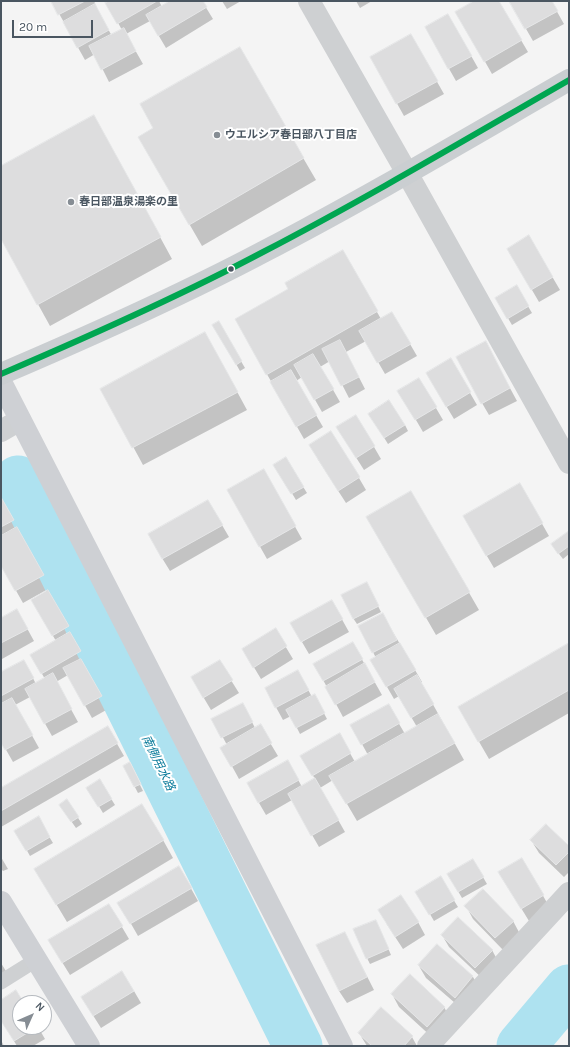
<!DOCTYPE html>
<html>
<head>
<meta charset="utf-8">
<style>
	body { margin:0 }
	#map { position:relative; width:570px; height:1047px; overflow:hidden; background:#f4f4f4; font-family:Karla,sans-serif }
	canvas { display:block }
	.frame { position:absolute; inset:0; border:2px solid #4a5661; pointer-events:none }
	.north { position:absolute; left:12px; top:995px; width:40px; height:40px; box-sizing:border-box; background:#fff; border:1px solid #b7bbc0; border-radius:50%; rotate:45deg; font-size:11px; font-weight:700; line-height:16px; text-align:center; color:#4a5661 }
	.north::after { content:''; display:block; margin:auto; width:14px; height:18px; background:#868d94; clip-path:polygon(50% 0,100% 100%,50% 72%,0 100%) }
	.scale { position:absolute; left:12px; top:20px; width:81px; height:18px; box-sizing:border-box; border:2px solid #4a5661; border-top:0; padding-left:5px; font-size:12px; line-height:14px; white-space:nowrap; color:#4a5661; -webkit-text-stroke:3px #fff; paint-order:stroke }
</style>
</head>
<body>
<div id="map">
<canvas width="570" height="1047"></canvas>
<div class="frame"></div>
<div class="north">N</div>
<div class="scale">20 m</div>
</div>
<script>
const ctx = document.querySelector('canvas').getContext('2d');
ctx.lineJoin = 'round';
function fillPath(path, color) { ctx.fillStyle = color; ctx.fill(path, 'evenodd'); }
function strokePath(path, color, width, dash) { ctx.strokeStyle = color; ctx.lineWidth = width; ctx.lineCap = dash ? 'butt' : 'round'; ctx.setLineDash(dash || []); ctx.stroke(path); }
function write(font, color, halo, rows, align = 'center') {
  ctx.font = font + ' Karla,"Noto Sans JP",sans-serif'; ctx.lineWidth = 4; ctx.setLineDash([]); ctx.textBaseline = 'middle'; ctx.strokeStyle = halo; ctx.fillStyle = color; for (const [text, x, y, turn = 0] of rows) {
    ctx.save(); ctx.translate(x, y); ctx.rotate((+turn || 0) * Math.PI / 180); ctx.textAlign = isNaN(turn) ? turn : align; if (halo) ctx.strokeText(text, 0, 0); ctx.fillText(text, 0, 0); ctx.restore();
  }
}
const shadow = new Path2D(`
	M52,1H94L98,10H97L112,36L122,30L107,3L111,1H159L162,7L168,3L167,1H202L213,19L166,48L150,21L126,34L143,64L109,82L95,54L85,60Z
	M222,1H241L227,9Z
	M356,1H372L360,8Z
	M476,1H498L528,52L492,74L457,12Z
	M510,1H551L564,24L533,41Z
	M448,15L478,68L456,81L426,28Z
	M411,36L444,94L404,116L371,57Z
	M239,48L316,180L202,246L139,137L155,128Z
	M106,138L172,259L50,326L1,237V167Z
	M529,237L560,290L539,302L508,249Z
	M342,251L381,319L392,313L417,356L385,374L366,341L346,352L365,389L349,398L330,361L320,367L340,402L322,412L302,377L296,381L323,427L304,439L236,320L289,289Z
	M516,286L532,313L512,325L496,298Z
	M218,322L245,368L240,371L214,325Z
	M215,351L247,410L143,465L102,389Z
	M492,355L517,401L489,415L482,403Z
	M451,360L477,405L454,419L427,374Z
	M419,379L443,420L423,432L399,391Z
	M356,416L381,459L364,470L345,440Z
	M373,420L405,425L408,431L388,444Z
	M285,458L307,493L296,500L275,465Z
	M317,458L359,478L366,490L346,503Z
	M263,470L302,539L267,559L228,490Z
	M520,485L549,536L494,568L464,517Z
	M411,492L479,610L436,635L368,517Z
	M1,498L50,588L23,603L1,564Z
	M208,501L229,537L170,571L162,558Z
	M569,533V554L563,559L556,550Z
	M370,590L381,612L357,624L353,618Z
	M48,592L88,664L84,666L108,709L92,718L68,675L56,682L78,722L52,736L30,697L15,705L39,748L13,762L1,741V673L24,661L36,684L45,679L31,655L56,641L32,600Z
	M17,610L34,641L2,659L1,657V619Z
	M339,614L349,632L309,654L302,642Z
	M390,627L422,682L421,683L464,760L357,821L333,780L320,788L345,832L319,847L292,800L266,815L248,784L288,761L302,787L315,779L302,757L339,734L355,762L368,755L352,726L388,705L405,734L417,727L399,696L394,699L379,673L376,658L373,652Z
	M275,629L293,659L261,679L243,649Z
	M569,644V713L489,759L459,707Z
	M360,656L382,695L343,717L315,665Z
	M219,661L239,693L211,710L192,678Z
	M305,684L312,697L318,702L327,719L300,734L291,716L283,720L266,689Z
	M246,710L255,728L260,726L278,756L239,779L222,748L227,745L213,719Z
	M108,728L124,756L1,827V790Z
	M124,766L132,769L143,791L138,793Z
	M100,781L115,805L103,813L88,788Z
	M67,801L82,824L76,828L64,811Z
	M38,818L53,843L30,856L16,831Z
	M163,840L173,858L67,922L46,887Z
	M531,840L569,847V872L564,877L539,853Z
	M1,857L8,869L3,871L1,869Z
	M522,859L550,908L529,921L507,885Z
	M473,860L487,884L462,898L448,874Z
	M179,867L198,901L138,936L126,915Z
	M440,878L458,907L434,921L417,892Z
	M109,905L129,939L70,975L49,941Z
	M466,906L513,921L520,934L503,950L473,919Z
	M418,922L425,935L403,949L386,923Z
	M379,927L391,955L370,964L367,958Z
	M345,933L374,990L347,1003L339,991Z
	M442,935L492,950L499,963L483,979L449,947Z
	M437,945L473,977L480,989L462,1009L426,978L419,966Z
	M1,963L12,981L1,988Z
	M134,991L141,1003L101,1028L89,1009Z
	M392,994L444,1007L451,1020L434,1039L399,1007Z
	M1,1001L23,1003H20V1027H38L45,1039L33,1046H17L1,1020Z
	M359,1033L412,1037L417,1046H367Z
	M1,1040L4,1046H1Z`);
const river = new Path2D(`
	M18,480L298,1046
	M521,1046L569,989`);
const building = new Path2D(`
	M51,1H85L58,15Z
	M109,1H157L117,24L105,3Z
	M170,1H203L207,7L158,36L146,15Z
	M474,1H499L522,40L484,62L455,12Z
	M509,1H552L558,11L525,29Z
	M95,4L109,30L77,48L63,22Z
	M448,14L472,56L448,69L425,27Z
	M124,28L136,51L101,70L89,46Z
	M411,34L438,81L396,104L370,57Z
	M240,47L304,158L189,225L138,137L153,128L140,104Z
	M94,115L161,237L37,305L1,239V166Z
	M529,235L553,277L531,290L507,249Z
	M343,250L378,311L266,375L235,319L288,289L285,283Z
	M517,285L529,306L507,319L495,298Z
	M392,312L411,344L377,363L359,331Z
	M219,321L242,361L236,365L212,325Z
	M205,332L238,392L132,448L100,389Z
	M340,340L359,377L341,386L322,349Z
	M486,341L510,388L481,404L456,357Z
	M313,354L334,389L314,400L294,365Z
	M451,358L471,392L446,407L426,373Z
	M291,370L317,415L296,427L270,382Z
	M419,378L437,407L415,420L397,391Z
	M389,400L405,425L384,438L368,414Z
	M356,415L375,446L356,458L336,427Z
	M331,431L360,477L338,491L309,445Z
	M286,457L304,487L291,494L273,465Z
	M264,469L296,526L259,547L227,490Z
	M520,483L543,523L486,556L463,516Z
	M411,491L470,592L425,618L366,517Z
	M1,497L14,520L1,527Z
	M208,500L223,525L162,559L148,534Z
	M17,527L44,575L15,591L1,566V536Z
	M569,531V546L558,554L551,544Z
	M367,582L379,606L353,619L341,595Z
	M48,590L69,626L52,636L31,600Z
	M332,600L343,619L301,642L290,623Z
	M17,609L28,629L1,643V618Z
	M383,613L397,640L372,653L358,626Z
	M276,628L287,646L253,668L242,649Z
	M70,632L81,651L41,674L30,655Z
	M353,642L363,659L323,681L313,664Z
	M400,643L416,670L386,687L370,660Z
	M569,643V690L478,742L458,707Z
	M81,659L102,696L84,706L63,668Z
	M24,660L34,678L1,696V672Z
	M220,660L233,680L203,698L191,677Z
	M365,663L375,682L335,705L325,687Z
	M298,670L309,690L275,708L265,688Z
	M53,673L72,709L44,724L25,689Z
	M417,675L434,704L411,718L394,689Z
	M315,694L325,713L296,728L286,710Z
	M12,698L33,735L5,750L1,743V704Z
	M243,703L253,722L221,738L211,719Z
	M389,704L400,723L361,745L350,725Z
	M438,714L455,743L346,804L329,776Z
	M261,724L272,743L231,767L220,748Z
	M108,726L118,743L1,811V788Z
	M340,733L351,753L312,776L300,756Z
	M288,760L299,780L258,803L247,783Z
	M130,762L141,784L134,787L123,766Z
	M315,778L339,820L311,836L288,794Z
	M100,779L112,799L98,807L86,788Z
	M67,799L79,817L71,822L59,805Z
	M142,804L164,840L56,905L34,869Z
	M39,816L50,837L26,851L14,831Z
	M546,824L569,846V852L556,865L530,840Z
	M522,858L544,895L521,909L498,872Z
	M473,859L484,877L458,892L447,874Z
	M179,866L192,888L130,924L117,903Z
	M441,876L455,900L429,915L415,892Z
	M483,889L514,921L495,938L464,906Z
	M401,895L419,922L395,937L378,910Z
	M109,904L123,926L62,963L48,940Z
	M458,917L493,950L475,968L441,935Z
	M376,920L389,949L366,959L353,929Z
	M345,932L367,977L339,991L316,945Z
	M437,944L473,976L455,998L418,965Z
	M122,971L134,991L93,1016L81,997Z
	M410,974L445,1007L427,1027L391,994Z
	M16,990L24,1003H20V1027H37L14,1041L1,1021V1000Z
	M381,1007L413,1036L404,1046H372L358,1033Z`);
const lane = new Path2D(`
	M1,982L36,960`);
const street = new Path2D(`
	M309,1L407,173L569,463
	M1,431L20,420
	M428,1046L569,893`);
const secondary = new Path2D(`
	M1,382L342,1046
	M1,902L89,1046`);
const primary = new Path2D(`
	M1,374C90,336 178,297 263,252C367,198 468,138 569,80`);
const bus1 = new Path2D(`
	M1,374C90,336 178,297 263,252C367,198 468,138 569,80`);
const markers = [
	[217,135,4,"#868d94"],
	[71,202,4,"#868d94"],
	[231,269,3.5,"#4a5661"]
];
const poiNames = [
	["ウエルシア春日部八丁目店",225,135],
	["春日部温泉湯楽の里",79,202]
];
const waterNames = [
	["南側用水路",158,763,64]
];
fillPath(shadow, '#0003');
strokePath(river, '#aee2f0', 49);
fillPath(building, '#ddddde');
strokePath(building, '#e5e6e7', 1);
strokePath(lane, '#ced0d2', 15);
strokePath(street, '#ced0d2', 22);
strokePath(secondary, '#ced0d4', 22);
strokePath(primary, '#caced1', 22);
strokePath(bus1, '#00a651', 6);
for (const [x, y, r, color] of markers) { const dot = new Path2D(); dot.arc(x, y, r, 0, 2 * Math.PI); ctx.fillStyle = color; ctx.fill(dot); strokePath(dot, '#fff', 1.5); }
write('bold 11px', '#4a5661', '#fff', poiNames, 'left');
write('italic 12px', '#0c7c9b', '#fff', waterNames);
</script>
</body>
</html>
